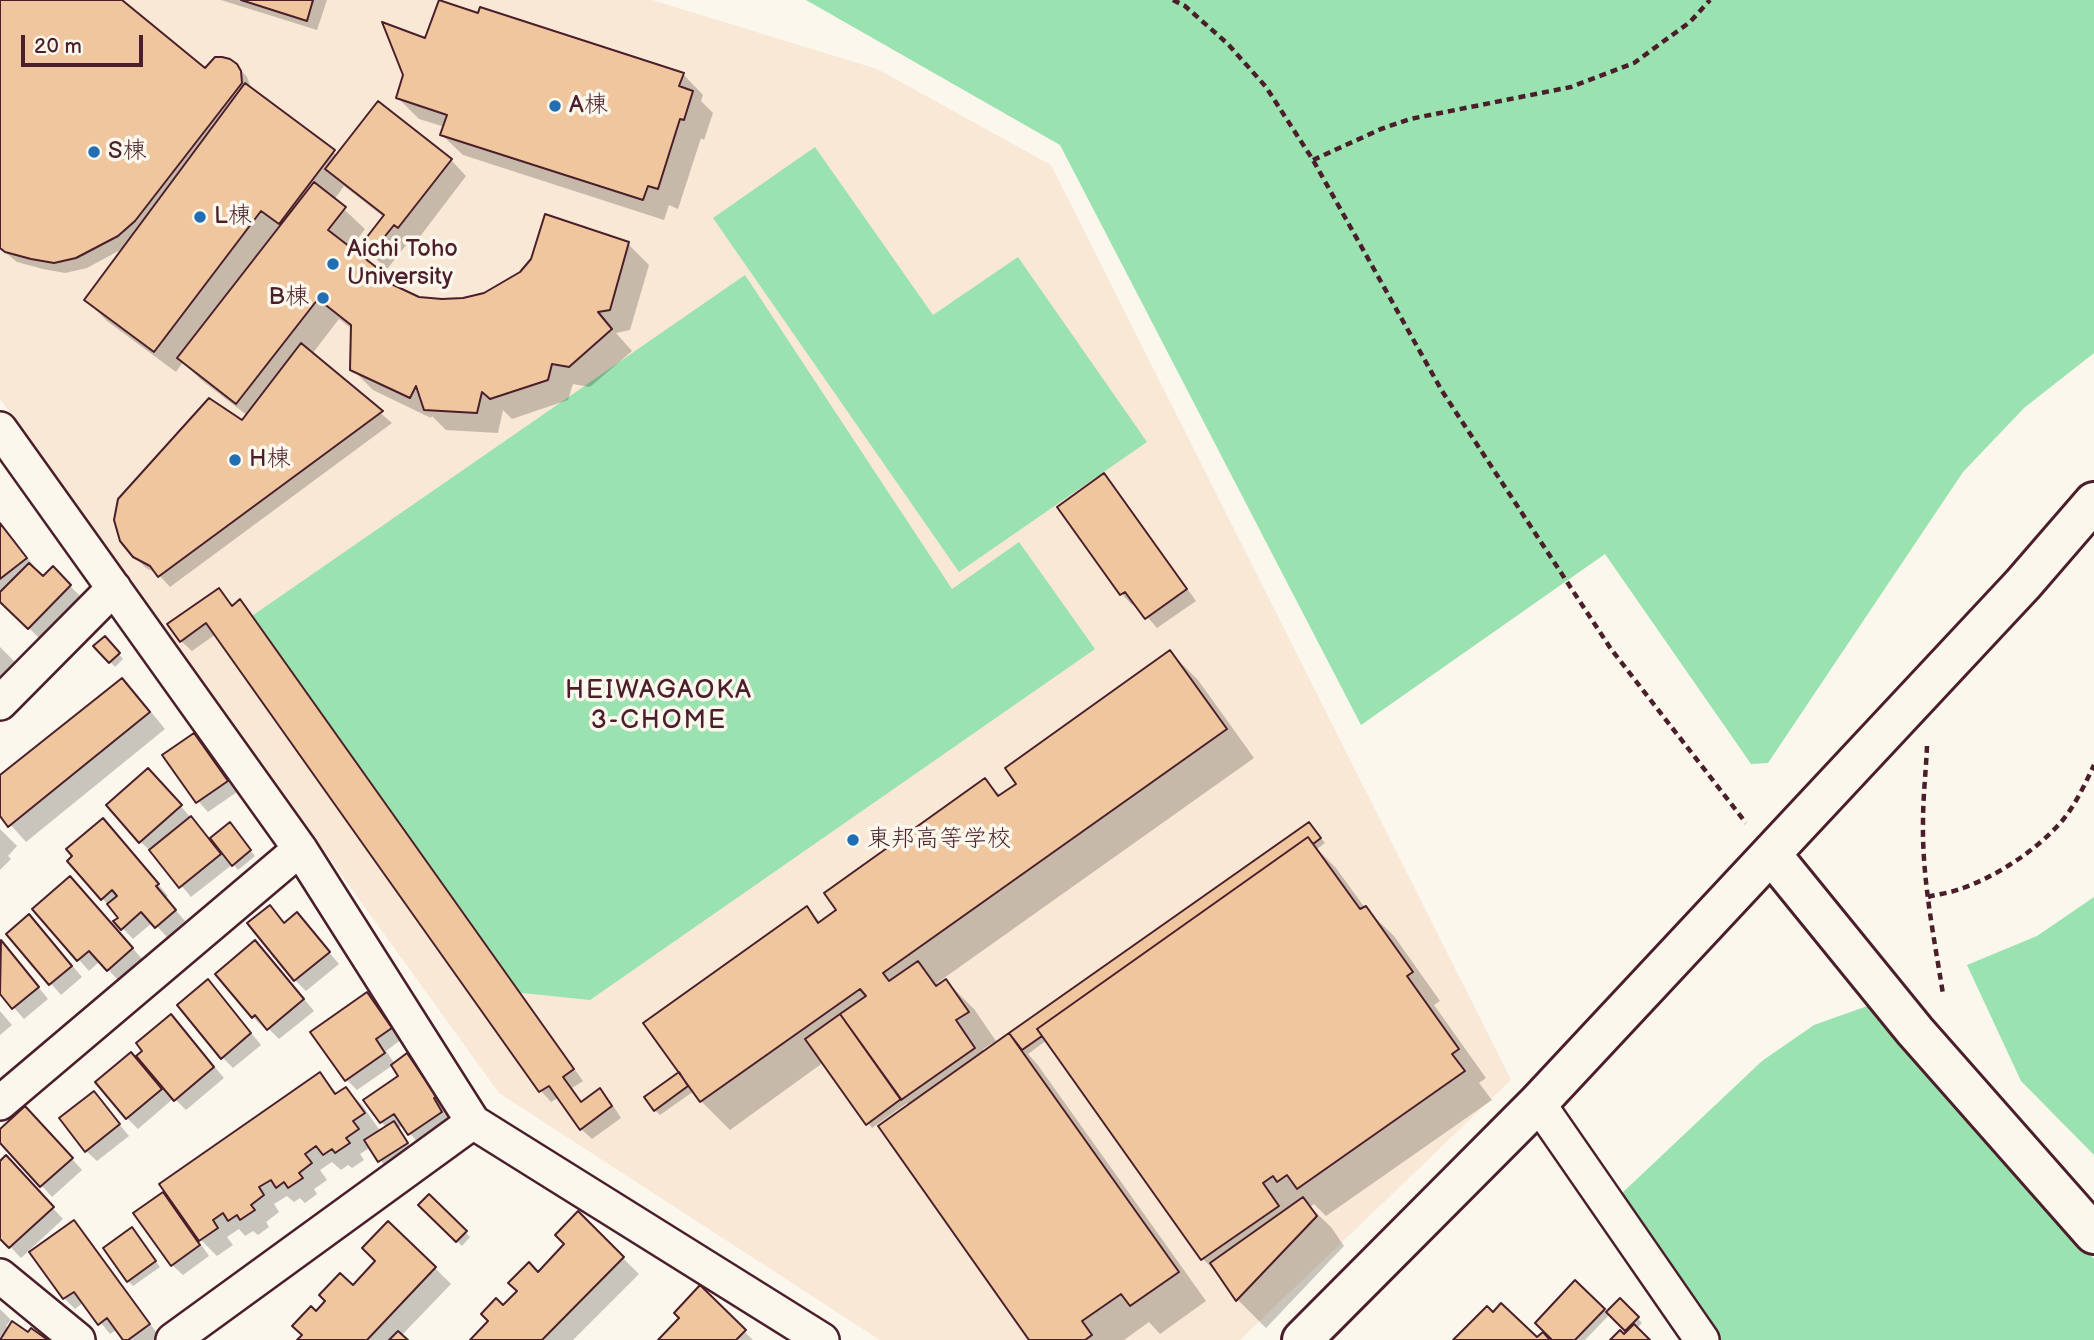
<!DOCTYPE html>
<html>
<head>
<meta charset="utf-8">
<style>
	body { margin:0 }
	#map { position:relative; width:2094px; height:1340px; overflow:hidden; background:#fbf7ec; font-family:"Balsamiq Sans",sans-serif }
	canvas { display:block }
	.scale { position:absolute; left:21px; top:35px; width:122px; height:32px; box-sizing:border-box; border:4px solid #4a1f2b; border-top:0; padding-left:9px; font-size:21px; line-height:24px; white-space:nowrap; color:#4a1f2b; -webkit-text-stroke:5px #fbf7ec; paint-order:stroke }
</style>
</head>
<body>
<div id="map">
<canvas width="2094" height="1340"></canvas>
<div class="scale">20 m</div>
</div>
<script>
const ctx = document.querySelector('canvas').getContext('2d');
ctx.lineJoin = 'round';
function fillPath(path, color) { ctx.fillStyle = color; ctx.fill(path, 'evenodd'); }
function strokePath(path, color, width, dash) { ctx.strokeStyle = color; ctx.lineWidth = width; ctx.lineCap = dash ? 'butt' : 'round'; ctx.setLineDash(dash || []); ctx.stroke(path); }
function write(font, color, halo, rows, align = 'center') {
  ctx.font = font + ' "Balsamiq Sans","Klee One",sans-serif'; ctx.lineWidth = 7; ctx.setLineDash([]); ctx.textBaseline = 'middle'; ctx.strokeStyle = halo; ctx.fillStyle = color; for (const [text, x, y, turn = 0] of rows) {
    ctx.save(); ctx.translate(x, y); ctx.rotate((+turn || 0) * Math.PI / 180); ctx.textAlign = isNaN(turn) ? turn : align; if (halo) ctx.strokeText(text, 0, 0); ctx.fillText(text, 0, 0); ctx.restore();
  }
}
const built = new Path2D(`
	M0,0H652L877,69L1051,165L1511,1080L1240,1340H880L499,1093L143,600L0,399Z`);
const green = new Path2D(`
	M806,0H2094V353L2024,408L1963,472L1768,763L1751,764L1605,554L1361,725L1060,145Z
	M815,147L933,315L1018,257L1147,442L959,572L713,218Z
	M745,275L952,589L1019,542L1095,649L590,1000L513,992L249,618Z
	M2094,897V1155L2021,1081L1967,965L2037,936Z
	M1873,1004L2094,1259V1340H1720L1621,1194L1762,1061L1814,1025Z`);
const shadow = new Path2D(`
	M0,0H119L205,70L236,65L247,77L252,91L338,156L451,160L466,176L415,243L411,239L387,269L362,246L385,218L344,186L334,200L365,229L350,249L387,278L399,290L419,299L463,300L485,295L628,244L649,265L630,330L616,333L632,351L590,387L573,384L568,400L512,419L503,410L498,433L446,430L432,416L431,418L373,390L352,369V329L339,319L312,354L392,423L170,587L158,574L146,568L134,556L248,416L200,379L183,362L176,372L107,321L86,300L124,248L87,268L65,273L43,269L17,262L0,248Z
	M221,0H327L317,30Z
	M479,15L683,74L703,95L701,101L713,113L704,140L701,138L678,209L669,205L664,220L463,155L442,135L445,127L419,119L398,98L426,40Z
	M1104,476L1114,486L1196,601L1157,628L1135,603L1132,605L1122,594L1059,508Z
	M0,522L37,570L35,571L43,579L53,569L80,596L39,638L0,599Z
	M218,590L233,607L240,602L250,612L583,1081L572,1088L582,1102L599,1091L610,1101L621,1118L592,1139L581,1129L559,1097L551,1102L541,1091L216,634L192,651L181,641Z
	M105,638L123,659L115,667L96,647Z
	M0,647L15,662L0,678Z
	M1170,652L1198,680L1254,758L937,983L940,986L946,981L974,1009L996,1041L983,1049L985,1053L1309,824L1325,843L1317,849L1336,868L1365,908L1394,936L1440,1001L1434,1005L1486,1078L1479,1083L1492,1100L1326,1216L1314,1204L1310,1207L1331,1227L1344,1246L1266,1328L1238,1300L1225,1281L1203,1259L1047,1040L1028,1054L1037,1064L1206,1301L1160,1334L1149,1322L1124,1340H1031L907,1103L872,1128L824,1062L730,1130L701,1101L694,1091L660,1115L655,1110L807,908L821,923L839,911L985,780L1001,796L1018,784Z
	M122,680L138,696L165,729L26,842L0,813V777Z
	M193,735L204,746L237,792L208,812L198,801Z
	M159,781L210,840L230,825L255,856L238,870L233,864L191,897L152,851L151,852L140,841Z
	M0,829L17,846L8,856L11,859L0,870Z
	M113,831L168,896L165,898L185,921L167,937L153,922L133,939L116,921L120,918L102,898Z
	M81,889L143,960L118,980L100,961L89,971L34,909Z
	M297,915L339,964L306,991L295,980L285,924Z
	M39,927L82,977L61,995L8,934Z
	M0,943L11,953L48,999L24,1019L0,992Z
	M266,953L314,1011L279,1039L266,1026L264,1028L253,1017L217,974Z
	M218,992L261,1045L233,1068L222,1057Z
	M367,994L378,1005L402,1039L386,1051L395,1064L407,1056L418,1066L426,1078L452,1104L443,1110L452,1123L420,1145L403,1125L399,1128L412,1149L385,1166L371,1147L360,1154L364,1160L352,1168L348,1165L341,1170L332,1162L320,1170L327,1180L314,1189L317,1194L305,1203L300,1198L294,1202L287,1196L274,1204L279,1212L266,1222L269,1227L258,1235L253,1231L245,1236L239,1229L227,1237L233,1245L217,1256L200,1239L198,1240L209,1256L183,1275L172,1265L163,1194L173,1204L319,1075L338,1094L346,1089L362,1105L381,1132L387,1128L381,1122L401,1076L393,1065L357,1090L346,1079Z
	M0,1011L12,1025L0,1035Z
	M181,1027L224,1078L186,1110L174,1098L138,1129L127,1118L141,1065L162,1090L165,1088Z
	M94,1094L129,1136L97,1161L86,1151Z
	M36,1119L82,1170L52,1197L0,1140V1131Z
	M0,1163L16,1169L63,1219L21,1258L0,1236Z
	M429,1196L470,1237L462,1246L421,1205Z
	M578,1214L639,1274L573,1340H472L566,1245Z
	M73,1222L84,1233L159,1336L153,1340H126L118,1329L110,1334L84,1302L75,1309L64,1298Z
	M136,1235L160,1267L133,1286L128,1281Z
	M378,1261L435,1268L451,1284L401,1336L405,1340H300L316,1313L353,1287Z
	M1576,1283L1607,1313L1620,1300L1642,1323L1636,1329L1648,1340H1613L1624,1337L1629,1332L1611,1313L1585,1340H1555Z
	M700,1288L753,1340H661L682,1318Z
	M0,1309L11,1320L6,1326L9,1329L45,1340H0Z`);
const building = new Path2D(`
	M0,0H122L205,68L215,57H222L230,59L237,64L241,71L242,83L135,221L118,236L76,258L54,263L31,259L5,252L0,248Z
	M241,0H313L307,21Z
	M439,0L478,13L480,7L684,73L679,86L693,91L684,120L680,119L658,189L648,186L643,200L440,135L447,115L396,98L403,75L382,22L425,38Z
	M245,83L335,150L279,224L261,211L154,352L84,300Z
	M378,101L452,159L398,228L394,225L370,255L360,246L384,215L325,169Z
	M314,182L346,207L328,230L389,277L385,281L419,297L442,299L463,298L484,293L520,272L531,259L545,214L629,242L610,310L598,312L612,329L569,367L552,364L548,380L490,399L482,392L477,413L424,410L416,386L410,398L350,370L351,325L318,299L236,404L177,358Z
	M301,343L383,411L158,577L150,566L133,557L120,541L114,520L118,499L209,398L242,420Z
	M1104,473L1187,589L1145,619L1125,592L1120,595L1057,507Z
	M0,523L27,558L0,579Z
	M29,563L43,576L53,566L71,585L28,629L0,602V592Z
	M219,588L232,606L240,599L574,1069L563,1077L581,1102L600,1088L612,1106L580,1130L549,1086L539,1092L206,623L180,642L167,624Z
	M105,636L120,653L109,663L93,646Z
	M1170,650L1227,729L883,973L889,981L918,961L936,986L946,979L969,1012L956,1020L975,1048L901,1100L840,1014L866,996L860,989L700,1102L643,1023L807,906L818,923L836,910L824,893L985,778L998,796L1016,784L1005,768Z
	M122,678L150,712L8,827L0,816V775Z
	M194,733L228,781L196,803L162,755Z
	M148,768L182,805L139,843L106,805Z
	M191,816L221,854L179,888L149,850Z
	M103,818L159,884L156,886L176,910L155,928L141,912L121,930L113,921L118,918L107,904L117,896L112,890L101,900L67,861L72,856L66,849Z
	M230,822L251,850L232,866L210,838Z
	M1309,822L1321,838L1313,844L1308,837L1037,1029L1042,1036L1022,1050L1009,1033Z
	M1308,837L1360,909L1366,906L1413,972L1407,976L1459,1049L1452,1054L1465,1071L1297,1189L1287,1175L1277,1182L1273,1176L1263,1183L1279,1206L1201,1260L1037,1029Z
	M70,876L133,948L107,971L89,951L77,961L32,909Z
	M270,905L284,923L297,912L330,952L294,981L247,923Z
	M29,914L72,966L49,985L6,934Z
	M1,940L39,987L12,1009L0,994Z
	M255,940L304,999L267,1030L255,1015L252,1018L215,974Z
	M208,979L251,1033L221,1059L177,1005Z
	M367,992L392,1028L376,1039L385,1053L345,1081L310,1032Z
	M171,1014L214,1067L174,1101L136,1056L142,1051L136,1043Z
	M840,1014L901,1099L866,1125L805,1039Z
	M1009,1033L1179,1272L1130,1306L1121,1294L1082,1321L1092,1335L1085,1340H1029L878,1126Z
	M131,1052L162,1089L126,1119L95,1082Z
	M407,1053L424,1078L430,1074L443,1093L434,1098L442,1112L408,1135L394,1114L380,1123L363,1100L398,1076L391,1065Z
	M320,1072L335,1094L346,1087L365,1113L353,1121L359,1129L346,1138L350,1143L335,1153L332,1149L323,1155L316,1146L305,1154L312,1163L299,1173L303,1178L288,1188L284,1182L276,1188L271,1180L259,1187L264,1195L251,1205L255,1210L240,1220L237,1215L228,1221L223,1213L213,1220L218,1228L199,1241L159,1184Z
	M679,1072L688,1086L654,1111L644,1097Z
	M94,1091L120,1124L85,1152L59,1118Z
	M25,1106L73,1158L40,1187L0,1143V1129Z
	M394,1121L408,1143L378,1162L364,1140Z
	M6,1155L54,1207L9,1248L0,1239V1161Z
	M163,1192L200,1245L171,1266L133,1213Z
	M429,1194L467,1231L456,1242L418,1205Z
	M1303,1197L1317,1216L1236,1301L1210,1263Z
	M578,1211L624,1257L542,1340H470L488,1321L481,1314L496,1298L503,1305L517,1291L508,1283L529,1262L538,1272L564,1244L555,1235Z
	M74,1220L150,1324L128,1340H123L107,1318L98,1325L74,1292L63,1299L29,1252Z
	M388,1221L436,1267L367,1340H297L302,1335L292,1326L311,1306L316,1311L325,1301L319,1295L340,1273L353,1285L375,1261L362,1248Z
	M132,1227L156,1261L127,1282L103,1248Z
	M1575,1280L1605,1309L1575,1340H1552L1535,1323Z
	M700,1285L746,1330L736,1340H658L679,1318L674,1313Z
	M1620,1298L1639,1317L1625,1331L1606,1312Z
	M1501,1303L1537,1337L1543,1332L1550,1340H1453L1487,1306L1493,1312Z
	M12,1321L28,1332L31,1328L48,1340H0Z
	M1634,1324L1650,1340H1610L1620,1330L1624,1334Z
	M398,1331L408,1340H389Z`);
const path = new Path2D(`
	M1173,0L1185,6L1228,44L1266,87L1313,160L1442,391L1611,649L1746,823
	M1313,160L1381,129L1410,119L1571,87L1634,63L1690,22L1710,0
	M1927,746C1926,771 1923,796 1923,822C1922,879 1934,937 1943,994
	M1928,897C1938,894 1950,893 1960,889C1996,877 2037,850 2062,821C2076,804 2085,784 2094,765`);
const minor = new Path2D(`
	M0,429L300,849L473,1122L822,1340
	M0,703L114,588
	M0,1103L300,849
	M1538,1103L1702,1340
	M0,1276L78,1340
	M173,1340L473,1122`);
const tertiary = new Path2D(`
	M1771,854L1915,1031L2094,1234
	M1302,1340L1538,1103L2023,584L2094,502`);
const markers = [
	[555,106,7,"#1f6fb2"],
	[94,152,7,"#1f6fb2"],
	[200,217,7,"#1f6fb2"],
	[333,264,7,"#1f6fb2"],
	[323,298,7,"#1f6fb2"],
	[235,460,7,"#1f6fb2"],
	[853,840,7,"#1f6fb2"]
];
const poiNames = [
	["A棟",569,106],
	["S棟",108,152],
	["L棟",214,217],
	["Aichi Toho",347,250],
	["University",347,278],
	["B棟",309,298,"right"],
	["H棟",249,460],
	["東邦高等学校",867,840]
];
const neighbourhoodNames = [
	["HEIWAGAOKA",659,691],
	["3-CHOME",659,721]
];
fillPath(built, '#f8e8d5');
fillPath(green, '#9ae2b0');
fillPath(shadow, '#0003');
fillPath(building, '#f0c69f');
strokePath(building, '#4a1f2b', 2);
strokePath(minor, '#4a1f2b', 38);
strokePath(tertiary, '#4a1f2b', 44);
strokePath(path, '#4a1f2b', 4.5, [7, 5]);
strokePath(minor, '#fbf7ec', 33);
strokePath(tertiary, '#fbf7ec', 38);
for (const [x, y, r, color] of markers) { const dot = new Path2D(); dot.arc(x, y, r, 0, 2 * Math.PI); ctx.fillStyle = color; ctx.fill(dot); strokePath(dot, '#fbf7ec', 2.5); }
write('24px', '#4a1f2b', '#fbf7ec', poiNames, 'left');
ctx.letterSpacing = '2px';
write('26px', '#4a1f2b', '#fbf7ec', neighbourhoodNames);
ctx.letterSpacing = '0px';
</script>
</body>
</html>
